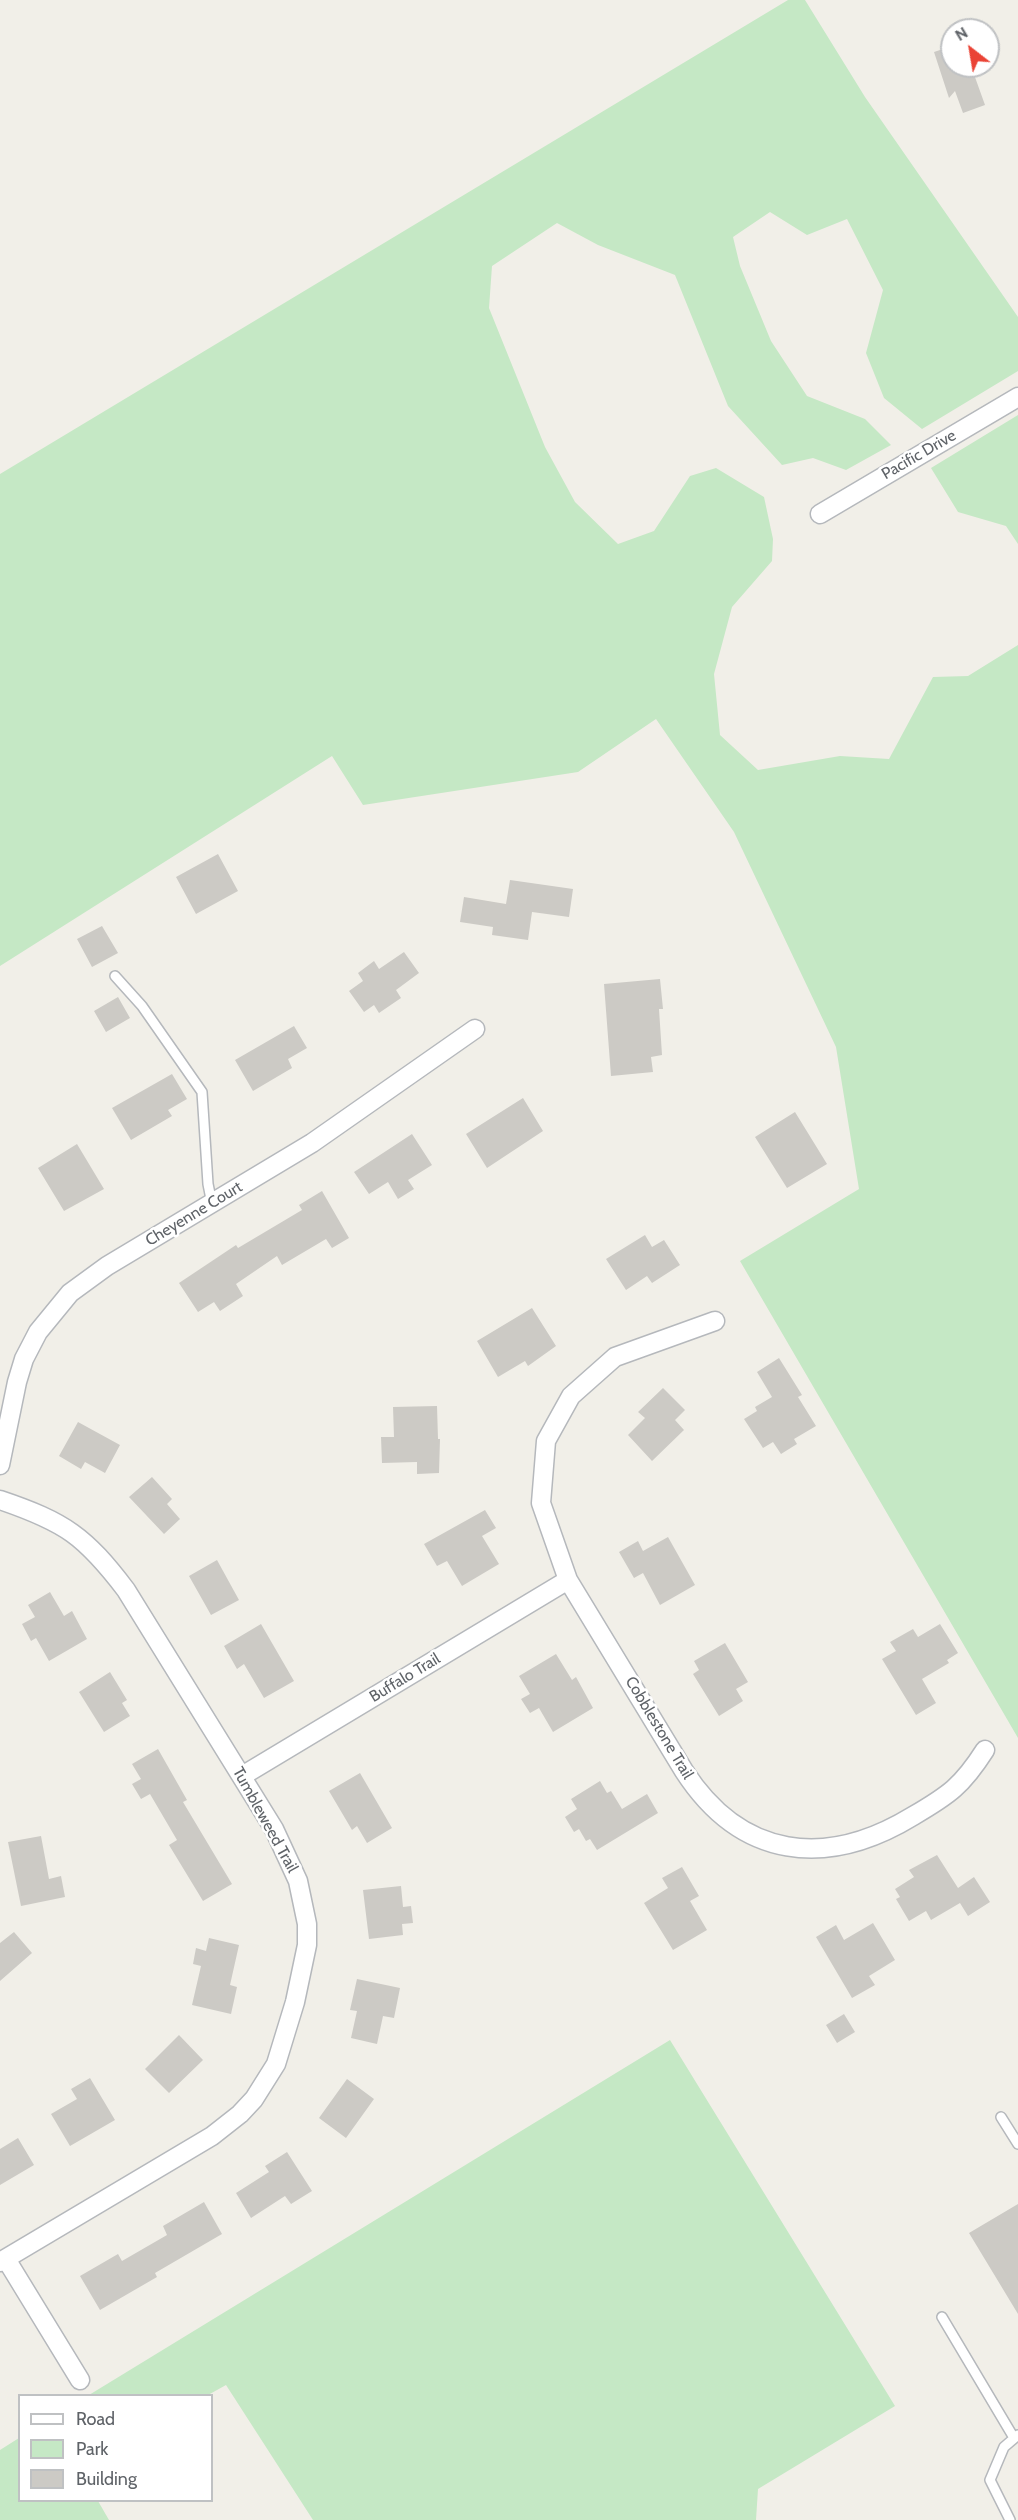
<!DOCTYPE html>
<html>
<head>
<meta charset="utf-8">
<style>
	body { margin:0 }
	#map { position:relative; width:1018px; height:2520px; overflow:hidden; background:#f1efe8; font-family:Cabin,sans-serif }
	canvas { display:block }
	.legend { position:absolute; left:18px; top:2394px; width:195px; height:108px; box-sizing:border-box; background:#fff; border:2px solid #bfc1c3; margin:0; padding:8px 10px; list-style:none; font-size:18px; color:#5f6368 }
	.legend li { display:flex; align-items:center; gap:12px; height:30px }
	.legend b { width:30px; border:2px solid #bfc1c3 }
	.north { position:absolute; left:940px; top:18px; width:60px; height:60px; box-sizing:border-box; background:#fff; border:2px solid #bfc1c3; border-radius:50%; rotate:329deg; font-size:16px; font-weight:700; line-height:24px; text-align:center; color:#5f6368 }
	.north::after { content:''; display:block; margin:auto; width:21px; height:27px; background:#ea4335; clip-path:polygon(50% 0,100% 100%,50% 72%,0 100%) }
</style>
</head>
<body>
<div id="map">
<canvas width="1018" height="2520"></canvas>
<ul class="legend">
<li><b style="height:8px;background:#fff"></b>Road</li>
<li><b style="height:16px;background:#c5e8c5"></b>Park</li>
<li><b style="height:16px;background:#cccac5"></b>Building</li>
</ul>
<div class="north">N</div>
</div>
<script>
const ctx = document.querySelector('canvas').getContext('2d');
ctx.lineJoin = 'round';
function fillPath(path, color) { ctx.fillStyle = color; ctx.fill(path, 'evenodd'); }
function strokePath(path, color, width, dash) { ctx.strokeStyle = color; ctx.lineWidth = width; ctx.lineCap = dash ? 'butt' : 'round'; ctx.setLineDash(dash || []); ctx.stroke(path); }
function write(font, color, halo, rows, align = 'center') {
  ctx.font = font + ' Cabin,sans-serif'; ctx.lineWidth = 5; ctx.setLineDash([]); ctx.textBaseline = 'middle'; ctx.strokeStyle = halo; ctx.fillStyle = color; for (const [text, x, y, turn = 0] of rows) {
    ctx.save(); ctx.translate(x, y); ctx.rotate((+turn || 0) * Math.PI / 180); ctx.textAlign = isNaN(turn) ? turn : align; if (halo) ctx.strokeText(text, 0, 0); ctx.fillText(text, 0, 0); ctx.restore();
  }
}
const green = new Path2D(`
	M788,0H805L865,97L1018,317V371L922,429L884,398L866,353L883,290L847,219L807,235L770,212L733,237L740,266L771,341L807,396L865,419L891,445L846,470L813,458L782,465L728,406L675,275L598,245L557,223L492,266L489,308L545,447L575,502L618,544L654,531L690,476L716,468L764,497L773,539L772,561L732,607L714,674L720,735L758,770L840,756L889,759L933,677L968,676L1018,645V1738L740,1261L859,1189L836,1047L734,832L656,719L578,772L363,805L332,756L0,966V474Z
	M1018,415V544L1006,526L958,512L931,468Z
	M670,2040L895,2406L758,2489L756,2520H313L226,2385L208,2395H89Z
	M19,2438L20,2500L98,2501L109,2520H0V2450Z`);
const building = new Path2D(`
	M952,46V66H971L985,105L963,113L955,91L949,98L934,52Z
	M218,854L238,891L196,914L176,877Z
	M510,880L573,889L569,917L532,912L528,940L492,935L493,927L460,922L464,897L506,904Z
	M102,926L118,953L92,967L77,939Z
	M404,952L419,973L396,990L401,998L379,1013L374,1005L364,1012L349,991L363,981L358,973L374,961L379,969Z
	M660,979L663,1009H659L662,1055L651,1057L653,1072L611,1076L604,984Z
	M118,997L130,1018L106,1032L94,1011Z
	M294,1026L307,1048L288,1059L292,1068L253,1091L235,1060Z
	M172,1074L187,1099L168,1110L172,1116L131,1140L112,1108Z
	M523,1098L543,1131L487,1168L466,1134Z
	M795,1112L827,1164L787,1188L755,1137Z
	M412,1134L432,1165L408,1180L414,1189L398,1199L388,1182L369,1194L354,1172Z
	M77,1144L104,1189L64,1211L38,1168Z
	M322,1191L349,1238L332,1248L326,1239L282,1265L277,1256L236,1284L243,1296L220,1311L214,1302L198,1312L179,1283L236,1245L238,1248L302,1210L299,1205Z
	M645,1235L652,1247L664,1240L680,1265L652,1283L647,1276L626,1290L606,1259Z
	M532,1308L556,1346L528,1366L525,1361L498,1377L477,1341Z
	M779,1358L802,1395L798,1397L816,1426L794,1439L797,1444L781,1454L773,1442L763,1448L744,1419L757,1411L755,1407L772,1397L757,1372Z
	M663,1388L685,1410L675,1420L684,1430L652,1461L628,1435L645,1418L638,1412Z
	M437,1406L438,1439H440L439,1473L417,1474V1462L382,1463L381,1437H394L393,1407Z
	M78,1422L120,1445L105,1473L85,1462L81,1469L59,1456Z
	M152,1477L172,1499L167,1504L180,1519L164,1534L129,1497Z
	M485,1510L496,1528L482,1536L499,1564L462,1586L447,1561L437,1566L424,1544Z
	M668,1537L695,1585L660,1605L643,1573L634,1578L619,1552L638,1541L643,1551Z
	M217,1560L239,1600L211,1615L189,1576Z
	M50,1592L64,1616L72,1611L87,1639L49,1661L36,1638L31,1641L22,1624L35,1617L28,1605Z
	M261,1624L294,1681L264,1698L244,1664L237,1669L224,1646Z
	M940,1624L958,1653L947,1660L949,1663L922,1679L936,1703L916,1715L882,1659L896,1651L890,1642L913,1629L918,1637Z
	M725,1643L748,1682L736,1689L743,1701L719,1716L693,1674L699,1670L694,1661Z
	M556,1654L572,1680L576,1677L593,1708L553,1732L539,1708L530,1713L521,1699L530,1694L519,1676Z
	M110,1672L127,1700L122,1703L130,1716L104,1732L79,1692Z
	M158,1749L187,1800L183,1802L232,1884L203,1901L169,1845L177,1840L150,1794L141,1799L132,1784L141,1779L132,1764Z
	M360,1773L392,1828L367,1843L357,1826L352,1830L329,1791Z
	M600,1781L607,1793L611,1791L622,1809L647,1794L658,1813L597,1850L590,1839L586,1841L579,1829L574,1832L565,1817L577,1809L571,1799Z
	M41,1836L49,1879L61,1876L65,1897L21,1906L8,1842Z
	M937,1855L958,1888L974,1877L990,1902L968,1916L960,1903L931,1920L926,1911L909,1921L896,1899L900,1897L895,1889L914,1877L909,1870Z
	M682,1867L699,1896L690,1901L707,1930L673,1950L644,1903L668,1888L662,1878Z
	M401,1886L403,1907L411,1906L413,1923L402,1924L403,1935L369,1939L363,1890Z
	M873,1923L895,1960L869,1976L875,1985L852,1998L816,1937L836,1925L844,1940Z
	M14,1932L32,1953L0,1981V1943Z
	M209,1938L239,1945L230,1985L237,1987L231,2014L192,2005L201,1966L193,1964L196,1948L206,1951Z
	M357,1979L400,1988L394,2018L383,2016L377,2044L351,2038L357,2011L350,2010Z
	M844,2014L855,2032L837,2043L826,2025Z
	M179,2035L203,2060L169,2093L145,2069Z
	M90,2078L115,2120L70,2146L51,2114L77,2099L71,2089Z
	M347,2079L374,2099L346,2138L319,2118Z
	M18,2138L34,2165L0,2185V2149Z
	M287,2152L312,2191L291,2204L285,2196L251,2218L236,2193L269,2172L265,2166Z
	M204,2202L222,2234L155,2273L157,2277L100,2310L80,2276L118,2254L122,2261L167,2235L163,2226Z
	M1018,2204V2314L969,2233Z`);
const service = new Path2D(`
	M115,976L142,1006L202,1092L208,1184L212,1204
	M1001,2117L1018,2144
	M942,2317L1014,2438
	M1010,2520L990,2480L1004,2447L1018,2435`);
const minor = new Path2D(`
	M820,514L1018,397
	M715,1321L615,1357L571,1396L546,1441L541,1503L568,1580L684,1771C741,1859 826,1869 913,1816C949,1795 962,1786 985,1750
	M0,1465L17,1382L24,1359L38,1332L70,1293L107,1266L312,1143L475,1029
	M0,1500C65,1522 85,1536 126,1590L274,1829L298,1881L307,1924V1945L295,2002L276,2064L254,2099L240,2114L212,2136L0,2262
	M242,1776L568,1580
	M6,2259L80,2380`);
const streetNames = [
	["Pacific Drive",919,455,-30],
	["Cheyenne Court",194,1214,-31],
	["Buffalo Trail",405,1678,-31],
	["Cobblestone Trail",659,1728,59],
	["Tumbleweed Trail",265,1820,61]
];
fillPath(green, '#c5e8c5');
fillPath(building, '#cccac5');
strokePath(service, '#b5b8bc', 12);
strokePath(minor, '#b5b8bc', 21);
strokePath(service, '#fff', 9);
strokePath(minor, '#fff', 18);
write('16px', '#5f6368', '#fff', streetNames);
</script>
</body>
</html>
